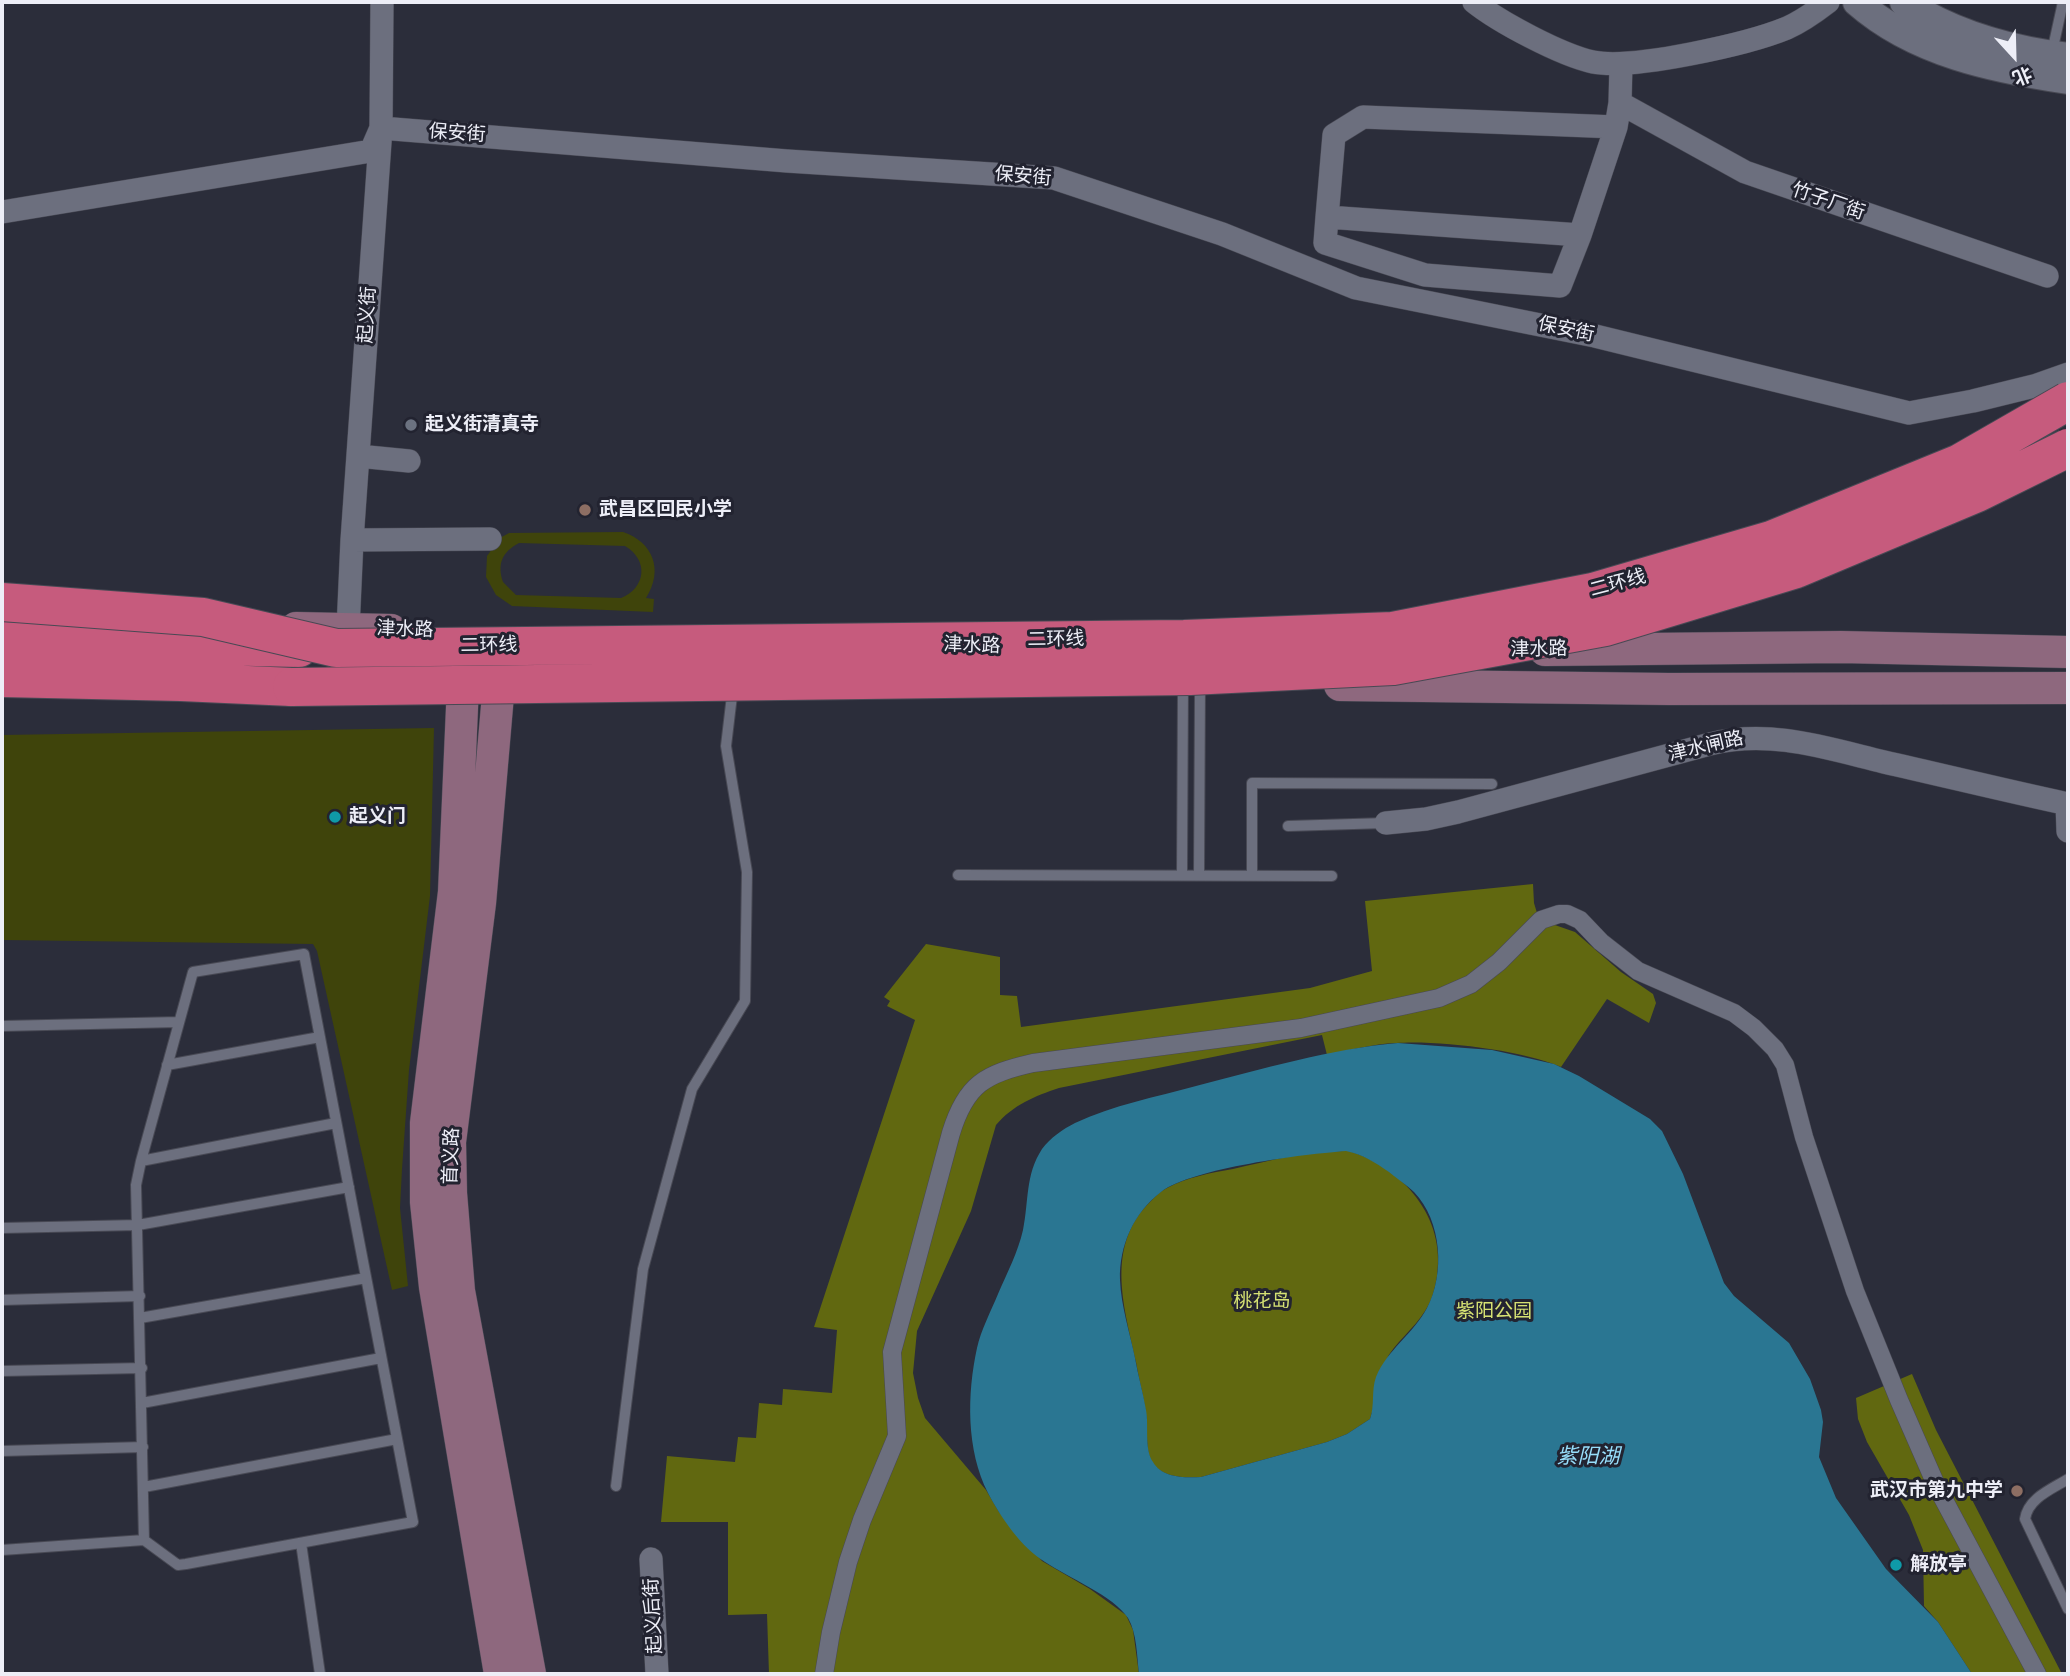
<!DOCTYPE html>
<html>
<head>
<meta charset="utf-8">
<style>
	body { margin:0 }
	#map { position:relative; width:2070px; height:1676px; overflow:hidden; background:#2b2d3a; font-family:"DM Sans","Noto Sans SC",sans-serif }
	canvas { display:block }
	.frame { position:absolute; inset:0; border:4px solid #edeef7; pointer-events:none }
	.north { position:absolute; left:1979px; top:21px; width:70px; height:70px; -webkit-text-stroke:5px #222330; paint-order:stroke; rotate:158deg; font-size:19px; font-weight:700; line-height:28px; text-align:center; color:#edeef7 }
	.north::after { content:''; display:block; margin:auto; width:24px; height:32px; background:#edeef7; clip-path:polygon(50% 0,100% 100%,50% 72%,0 100%) }
</style>
</head>
<body>
<div id="map">
<canvas width="2070" height="1676"></canvas>
<div class="frame"></div>
<div class="north">北</div>
</div>
<script>
const ctx = document.querySelector('canvas').getContext('2d');
ctx.lineJoin = 'round';
function fillPath(path, color) { ctx.fillStyle = color; ctx.fill(path, 'evenodd'); }
function strokePath(path, color, width, dash) { ctx.strokeStyle = color; ctx.lineWidth = width; ctx.lineCap = dash ? 'butt' : 'round'; ctx.setLineDash(dash || []); ctx.stroke(path); }
function write(font, color, halo, rows, align = 'center') {
  ctx.font = font + ' "DM Sans","Noto Sans SC",sans-serif'; ctx.lineWidth = 6; ctx.setLineDash([]); ctx.textBaseline = 'middle'; ctx.strokeStyle = halo; ctx.fillStyle = color; for (const [text, x, y, turn = 0] of rows) {
    ctx.save(); ctx.translate(x, y); ctx.rotate((+turn || 0) * Math.PI / 180); ctx.textAlign = isNaN(turn) ? turn : align; if (halo) ctx.strokeText(text, 0, 0); ctx.fillText(text, 0, 0); ctx.restore();
  }
}
const green = new Path2D(`
	M623,532C653,542 664,570 646,598L654,599L653,612L512,606L496,595L486,577L487,556L500,538L509,533ZM519,543L625,546C649,560 646,588 621,598L516,595L503,582C497,564 502,552 519,543Z
	M434,728L430,896L409,1070L402,1169L400,1208L408,1286L392,1290L317,951L313,944L2,940V735Z`);
const forest = new Path2D(`
	M1533,884L1534,903L1537,913L1552,924L1575,932L1621,972L1653,994L1656,1003L1649,1023L1607,999L1561,1067C1523,1050 1438,1040 1396,1043C1373,1044 1350,1050 1327,1055L1322,1035L1059,1088C1035,1096 1013,1105 996,1125L971,1211L917,1331L913,1373L918,1398L925,1418L986,1490L999,1512L1042,1561L1090,1589L1126,1615L1133,1630L1139,1674H769L767,1614L728,1615V1522H661L667,1456L735,1462L738,1437L756,1438L759,1403L782,1405L783,1389L832,1393L837,1330L814,1327L915,1020L887,1006L890,1001L884,997L926,944L1000,957V995L1017,996L1021,1027L1310,988L1372,971L1365,901Z
	M1349,1151C1403,1168 1446,1217 1437,1276C1435,1288 1432,1301 1425,1311C1414,1329 1394,1343 1385,1362C1378,1380 1376,1401 1370,1419L1347,1434L1327,1442L1201,1477C1185,1478 1162,1478 1152,1462C1145,1450 1148,1428 1146,1415C1144,1397 1139,1380 1136,1362C1125,1310 1105,1250 1147,1205C1153,1199 1159,1192 1167,1188C1187,1177 1211,1173 1233,1169C1271,1160 1311,1150 1349,1151Z
	M1912,1374L1936,1430L2062,1674H1972L1938,1622L1924,1606L1923,1550L1909,1515L1867,1442L1858,1419L1856,1398Z`);
const water = new Path2D(`
	M1398,1043L1492,1050L1554,1064L1579,1076L1650,1119L1662,1131L1683,1174L1724,1283L1734,1296L1789,1343L1810,1379L1821,1410L1823,1422L1819,1457L1836,1498L1886,1569L1938,1622L1972,1674H1139C1137,1657 1137,1633 1128,1618C1114,1596 1067,1577 1045,1562C1021,1547 1001,1518 988,1493C966,1450 967,1394 977,1348C981,1330 991,1311 998,1294C1007,1273 1018,1252 1023,1230C1029,1201 1025,1175 1042,1149C1050,1138 1063,1129 1075,1123C1113,1105 1156,1097 1196,1086C1262,1069 1330,1049 1398,1043ZM1346,1151C1362,1154 1376,1163 1389,1172C1397,1179 1407,1185 1414,1192C1442,1221 1445,1274 1427,1308C1414,1333 1387,1350 1376,1377C1371,1391 1375,1405 1370,1419L1347,1434L1327,1442L1201,1477C1185,1478 1162,1478 1153,1462C1144,1449 1149,1425 1146,1410C1143,1393 1138,1375 1135,1358C1130,1333 1121,1306 1120,1280C1119,1246 1134,1212 1161,1192C1192,1168 1305,1154 1346,1151Z`);
const service = new Path2D(`
	M2052,52L2063,2
	M1288,826L1386,823
	M958,875L1332,876
	M1182,875L1183,683
	M1199,875L1200,684
	M1252,876V783L1492,784
	M2,1026L179,1022
	M167,1065L320,1037
	M141,1161L336,1123
	M2,1228L138,1225L349,1187
	M2,1300L140,1296
	M140,1318L366,1278
	M2,1371L142,1368
	M142,1403L381,1358
	M2,1451L143,1447
	M2068,1479C2052,1489 2028,1498 2025,1519L2068,1609
	M616,1486L643,1269L692,1089L745,1001L747,872L726,746L733,687
	M144,1487L397,1439
	M301,1543L320,1674
	M2,1550L144,1540L178,1565L186,1564L413,1522L304,954L193,972L141,1161L136,1185L144,1540`);
const pedestrian = new Path2D(`
	M824,1674L831,1632L848,1562L862,1520L897,1436L892,1352L951,1133C966,1084 985,1074 1033,1063L1301,1028L1439,998L1471,984L1499,962L1541,920L1559,914H1567L1580,920L1601,942L1638,971L1734,1013L1754,1028L1775,1049L1785,1065L1804,1137L1855,1291L1899,1400L1937,1487L2037,1674`);
const minor = new Path2D(`
	M1474,2C1499,22 1561,55 1593,62C1633,70 1748,44 1787,28C1803,21 1815,12 1828,2
	M1620,103L1745,172L2047,276
	M1616,127L1580,235L1327,217L1334,135L1363,117L1616,127L1620,103L1621,64
	M2,212L371,151L381,128L787,161L1054,178L1222,234L1356,288L1595,336L1909,413L1973,401L2034,386L2068,374
	M1327,217L1325,243L1425,275L1560,286L1580,235
	M358,456L409,461
	M352,540L490,539
	M348,629L352,540L381,128L382,2
	M2067,804L2068,831
	M1386,823L1426,819L1458,812L1710,744C1770,729 1826,748 1884,762C1946,776 2007,791 2068,804
	M651,1559L657,1674`);
const tertiary = new Path2D(`
	M1857,2C1915,53 1994,69 2068,80
	M1904,2C1953,34 2010,50 2068,57`);
const secondary = new Path2D(`
	M296,628L391,630
	M1545,650L1841,647L2068,652
	M501,660L480,903L450,1142L451,1193L459,1291L530,1674
	M464,662L454,892L426,1123V1202L435,1287L500,1674
	M1340,685L1669,689L2068,688`);
const trunk = new Path2D(`
	M2,641L299,648
	M2,678L181,682L292,687`);
const trunkBridge = new Path2D(`
	M2,602L203,617L336,648L1184,639L1393,631L1593,592L1771,540L1960,463L2068,401
	M292,687L1190,676L1393,666L1605,627L1796,569L1977,493L2068,448`);
const markers = [
	[411,425,7,"#6b7280"],
	[585,510,7,"#8d6e63"],
	[335,817,7,"#0f9aa8"],
	[2017,1491,7,"#8d6e63"],
	[1896,1565,7,"#0f9aa8"]
];
const streetNames = [
	["保安街",457,134,4],
	["保安街",1023,177,5],
	["竹子厂街",1828,202,19],
	["起义街",368,315,-86],
	["保安街",1566,330,12],
	["二环线",1618,584,-15],
	["津水路",405,630,2],
	["二环线",1056,640,-1],
	["二环线",489,646,-1],
	["津水路",972,646,2],
	["津水路",1539,650,-1],
	["津水闸路",1706,747,-13],
	["首义路",452,1156,-88],
	["起义后街",654,1616,-93]
];
const poiNames = [
	["起义街清真寺",425,425],
	["武昌区回民小学",599,510],
	["起义门",349,817],
	["武汉市第九中学",2003,1491,"right"],
	["解放亭",1910,1565]
];
const parkNames = [
	["桃花岛",1262,1302],
	["紫阳公园",1494,1312]
];
const waterNames = [
	["紫阳湖",1588,1457]
];
fillPath(green, '#3f440b');
fillPath(forest, '#616810');
fillPath(water, '#2a7692');
strokePath(service, '#484954', 12);
strokePath(pedestrian, '#484954', 19);
strokePath(minor, '#484954', 24);
strokePath(tertiary, '#484954', 30);
strokePath(secondary, '#484954', 33);
strokePath(trunk, '#484954', 40);
strokePath(service, '#6c6f7e', 10);
strokePath(pedestrian, '#6c6f7e', 18);
strokePath(minor, '#6c6f7e', 23);
strokePath(tertiary, '#6c6f7e', 28);
strokePath(secondary, '#8e687e', 32);
strokePath(trunk, '#c65b7d', 38);
strokePath(trunkBridge, '#484954', 40, []);
strokePath(trunkBridge, '#c65b7d', 38);
for (const [x, y, r, color] of markers) { const dot = new Path2D(); dot.arc(x, y, r, 0, 2 * Math.PI); ctx.fillStyle = color; ctx.fill(dot); strokePath(dot, '#222330', 2.5); }
write('19px', '#edeef7', '#222330', streetNames);
write('bold 19px', '#edeef7', '#222330', poiNames, 'left');
write('19px', '#d5e173', '#222330', parkNames);
write('italic 21px', '#97defb', '#222330', waterNames);
</script>
</body>
</html>
